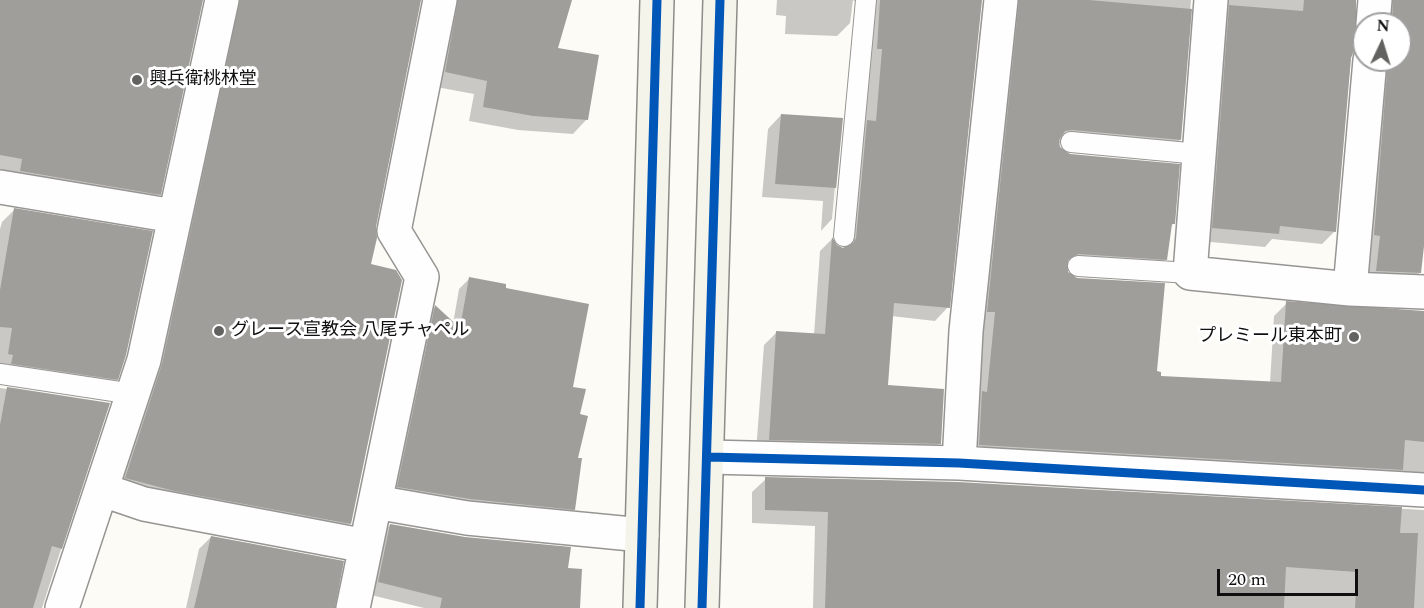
<!DOCTYPE html>
<html>
<head>
<meta charset="utf-8">
<style>
	body { margin:0 }
	#map { position:relative; width:1424px; height:608px; overflow:hidden; background:#fcfbf5; font-family:Spectral,serif }
	canvas { display:block }
	.north { position:absolute; left:1352px; top:12px; width:60px; height:60px; box-sizing:border-box; background:#fff; border:2px solid #9f9f9f; border-radius:50%; rotate:4deg; font-size:16px; font-weight:700; line-height:24px; text-align:center; color:#0f0f0f }
	.north::after { content:''; display:block; margin:auto; width:21px; height:27px; background:#626260; clip-path:polygon(50% 0,100% 100%,50% 72%,0 100%) }
	.scale { position:absolute; left:1217px; top:569px; width:141px; height:27px; box-sizing:border-box; border:3px solid #0f0f0f; border-top:0; padding-left:8px; font-size:18px; line-height:21px; white-space:nowrap; color:#0f0f0f; -webkit-text-stroke:4px #fff; paint-order:stroke }
</style>
</head>
<body>
<div id="map">
<canvas width="1424" height="608"></canvas>
<div class="north">N</div>
<div class="scale">20 m</div>
</div>
<script>
const ctx = document.querySelector('canvas').getContext('2d');
ctx.lineJoin = 'round';
function fillPath(path, color) { ctx.fillStyle = color; ctx.fill(path, 'evenodd'); }
function strokePath(path, color, width, dash) { ctx.strokeStyle = color; ctx.lineWidth = width; ctx.lineCap = dash ? 'butt' : 'round'; ctx.setLineDash(dash || []); ctx.stroke(path); }
function write(font, color, halo, rows, align = 'center') {
  ctx.font = font + ' Spectral,"Noto Sans JP",serif'; ctx.lineWidth = 6; ctx.setLineDash([]); ctx.textBaseline = 'middle'; ctx.strokeStyle = halo; ctx.fillStyle = color; for (const [text, x, y, turn = 0] of rows) {
    ctx.save(); ctx.translate(x, y); ctx.rotate((+turn || 0) * Math.PI / 180); ctx.textAlign = isNaN(turn) ? turn : align; if (halo) ctx.strokeText(text, 0, 0); ctx.fillText(text, 0, 0); ctx.restore();
  }
}
const shadow = new Path2D(`
	M0,0H201L159,194L145,208L0,171Z
	M220,0H419L374,227L350,523L336,538L112,492Z
	M438,0H570L556,49L587,119L573,134L518,130L469,121L474,94L431,86Z
	M777,0H981L948,307L935,321L891,316L886,386L940,443L927,456L756,452L764,345L777,332L814,335L820,251L832,239L836,247L843,250L854,135L865,124L870,62L865,9L853,0L850,23L837,36L785,34L786,16L776,15Z
	M1001,0H1191L1180,140L1167,153L1058,143L1059,148L1173,224L1170,227L1166,259L1152,272L1065,267L1066,273L1159,377L1270,383L1274,316L1287,303L1424,312V474L966,458Z
	M1211,0H1355L1354,32L1364,44L1351,56L1335,231L1322,244L1272,239L1265,247L1200,241Z
	M1375,0H1424V243L1420,272L1407,286L1363,284L1368,60H1400V24H1380Z
	M781,115L841,120L832,219L821,231L823,201L762,197L768,129Z
	M14,210L116,379L104,391L0,375V229L2,222Z
	M469,279L504,289L571,388L578,416L574,509L564,519L388,496L426,316L435,307L453,324L459,289Z
	M0,388L108,404L42,608H0Z
	M766,479L958,483L1424,510V608H813L815,526L752,523V492Z
	M390,525L566,569L578,608H424L367,594L378,537Z
	M211,537L334,608H186L199,549Z`);
const building = new Path2D(`
	M0,0H203L161,195L20,171L22,159L0,155Z
	M240,0H421L376,227L377,238L371,264L396,270L402,280L351,524L174,491L125,478L162,364Z
	M458,0H572L558,48L599,55L588,120L533,116L483,107L487,81L445,72Z
	M880,0H982L950,308L894,303L888,385L944,389L941,444L769,440L776,331L825,334L832,237L837,245L843,248L853,243L856,238L867,120L876,121L882,49H877Z
	M1019,0H1089L1192,9L1181,140L1072,130L1065,131L1059,140L1060,147L1070,154L1180,164L1175,224H1172L1167,260L1078,254L1068,260V272L1077,278L1165,283L1157,371L1161,372V376L1281,382L1286,301L1424,311V442L1405,440L1403,470L979,445L982,391L987,392L995,312H987Z
	M1304,0H1356V31L1364,40L1354,50L1351,58L1336,232L1280,226L1279,234L1212,228L1229,5L1303,11Z
	M1393,0H1424V246L1421,273L1376,271L1380,236L1374,235L1388,60H1400V24H1392Z
	M781,114L843,118L833,220L836,188L775,184Z
	M14,208L153,231L126,355L118,380L11,364L13,355L8,354L12,328L0,327V290Z
	M469,277L506,284V288L589,304L573,387L586,389L580,414L588,416L578,458H582L575,510L470,499L397,487L435,305L460,328Z
	M7,387L110,403L62,549L52,546L33,608H0V425Z
	M765,477L958,482L1402,507L1400,533H1418L1414,608H1355L1357,572L1286,567L1284,608H825L828,512L765,510Z
	M390,524L465,537L571,547L568,568L582,569L580,608H440L442,598L378,582Z
	M211,536L344,561L335,608H194Z`);
const lane = new Path2D(`
	M1071,142L1199,154
	M844,236L866,0
	M1078,266L1190,273
	M0,374L133,394`);
const street = new Path2D(`
	M1211,0L1190,273L1350,289L1424,292
	M1373,24L1375,0
	M0,187L174,216
	M1350,289L1370,60
	M708,457L959,463L1424,490
	M959,463L966,331L1001,0
	M103,490L144,504L366,546
	M375,502L467,518L642,535
	M62,608L144,360L222,0
	M353,608L422,277L394,231L440,0`);
const secondary = new Path2D(`
	M640,608L657,0
	M702,608L720,0`);
const cycleway = new Path2D(`
	M708,457L959,463L1424,490
	M640,608L657,0
	M702,608L720,0`);
const markers = [
	[137,80,6,"#626260"],
	[219,331,6,"#626260"],
	[1354,337,6,"#626260"]
];
const poiNames = [
	["興兵衛桃林堂",149,80],
	["グレース宣教会 八尾チャペル",231,331],
	["プレミール東本町",1342,337,"right"]
];
fillPath(shadow, '#0003');
fillPath(building, '#a09e9a');
strokePath(lane, '#969593', 22);
strokePath(street, '#969593', 36);
strokePath(secondary, '#8c8c89', 36);
strokePath(lane, '#fffefe', 20);
strokePath(street, '#fffefe', 33);
strokePath(secondary, '#f5f4eb', 33);
strokePath(cycleway, '#0057b8', 9);
for (const [x, y, r, color] of markers) { const dot = new Path2D(); dot.arc(x, y, r, 0, 2 * Math.PI); ctx.fillStyle = color; ctx.fill(dot); strokePath(dot, '#fff', 2); }
write('18px', '#0f0f0f', '#fff', poiNames, 'left');
</script>
</body>
</html>
